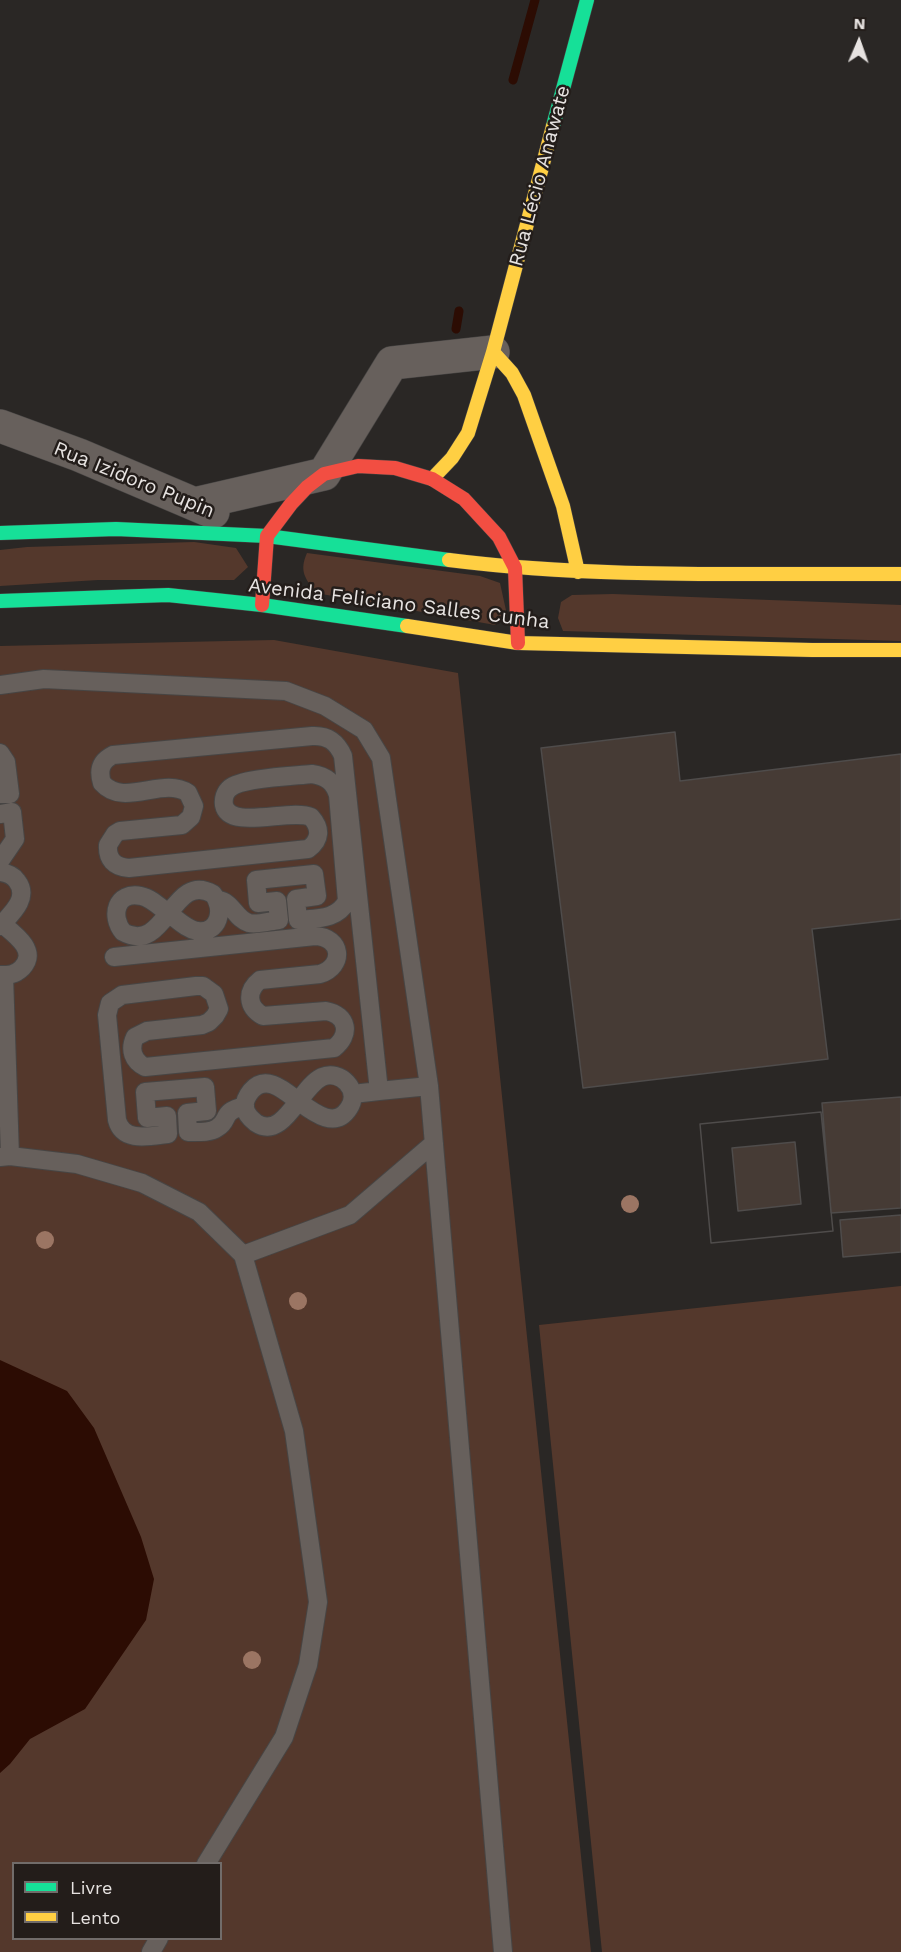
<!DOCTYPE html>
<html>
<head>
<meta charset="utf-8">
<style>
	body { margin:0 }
	#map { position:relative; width:901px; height:1952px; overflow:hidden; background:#2a2725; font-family:"Work Sans",sans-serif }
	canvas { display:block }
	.legend { position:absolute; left:12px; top:1862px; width:210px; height:78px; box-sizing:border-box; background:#231d1a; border:2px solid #716c6a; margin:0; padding:8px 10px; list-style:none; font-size:18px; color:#e7e3e1 }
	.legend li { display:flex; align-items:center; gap:12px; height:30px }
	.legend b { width:30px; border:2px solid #716c6a }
	.north { position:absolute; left:829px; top:12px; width:60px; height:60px; -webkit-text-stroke:4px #231d1a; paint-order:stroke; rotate:2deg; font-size:16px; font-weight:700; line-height:24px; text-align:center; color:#e7e3e1 }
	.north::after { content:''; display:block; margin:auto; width:21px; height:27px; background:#e7e3e1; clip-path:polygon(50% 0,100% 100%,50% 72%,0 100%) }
</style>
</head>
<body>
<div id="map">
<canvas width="901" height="1952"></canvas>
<ul class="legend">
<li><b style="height:8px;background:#16e098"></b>Livre</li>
<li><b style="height:8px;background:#ffcf43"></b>Lento</li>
</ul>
<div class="north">N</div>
</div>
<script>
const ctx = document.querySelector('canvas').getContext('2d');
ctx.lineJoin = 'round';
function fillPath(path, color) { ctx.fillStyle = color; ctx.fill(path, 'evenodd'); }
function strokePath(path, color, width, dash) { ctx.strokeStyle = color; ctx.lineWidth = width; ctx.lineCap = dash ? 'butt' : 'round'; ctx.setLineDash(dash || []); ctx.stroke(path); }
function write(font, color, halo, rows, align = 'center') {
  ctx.font = font + ' "Work Sans",sans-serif'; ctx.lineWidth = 5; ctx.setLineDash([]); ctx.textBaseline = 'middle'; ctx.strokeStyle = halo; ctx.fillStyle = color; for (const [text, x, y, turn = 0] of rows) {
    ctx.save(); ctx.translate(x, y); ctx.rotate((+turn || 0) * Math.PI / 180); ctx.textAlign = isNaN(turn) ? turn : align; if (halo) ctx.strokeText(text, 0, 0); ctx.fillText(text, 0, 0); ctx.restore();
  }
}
const green = new Path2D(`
	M194,542L236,548L248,567L234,580H98L0,586V550L27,547Z
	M307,553L480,576L500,583L507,615L495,625L316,593C305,578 299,571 307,553Z
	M613,594L901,605V641L563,631L558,618L561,602L572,595Z
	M274,640L458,673L591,1952H0V646ZM14,1864H220V1938H14Z
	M901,1286V1952H602L539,1325Z`);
const water = new Path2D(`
	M0,1360L67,1391L94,1428L141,1537L154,1579L146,1620L85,1709L30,1739L10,1764L0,1773Z`);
const stream = new Path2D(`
	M513,80L535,0
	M456,329L459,311`);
const building = new Path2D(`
	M675,732L680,781L901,754V919L812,929L828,1059L583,1088L541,748Z
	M901,1097V1208L831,1213L822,1103Z
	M821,1112L833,1231L711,1243L700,1124ZM795,1142L801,1204L738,1211L732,1148Z
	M821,1112L833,1231L711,1243L700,1124Z
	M901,1215V1252L843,1257L840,1220Z`);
const lane = new Path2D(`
	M0,685L44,679L286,691L325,706L364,730L381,758L429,1086L503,1952
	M0,753L6,762L10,794H0
	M0,814L12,812L15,839L0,861
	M0,872C7,873 13,875 17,881C30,898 11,914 0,926
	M218,900C233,902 235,919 249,923C257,925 270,921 279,920L277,901L258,903L256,880L314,874L317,896L296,899L298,920C317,918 337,920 347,901L338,795C334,782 326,776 312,774C295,776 241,778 230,788C225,792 223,799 224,805C229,831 291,808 311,817C321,828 321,840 308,849L129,868C114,867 107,859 108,845L115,834L120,831L182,825L191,817L194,806L188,793C163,776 124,808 102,783C98,770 101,761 113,755L312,736C328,735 337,742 343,756L379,1091L353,1094
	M168,913C160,907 151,898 141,896C116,891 110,916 123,932C166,956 172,870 213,894C225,909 219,934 197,931C186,929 177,919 168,913
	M0,922C13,933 39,950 22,968C15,975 9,975 0,975
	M114,957L315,936C342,937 345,966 320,974L260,980C246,991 247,1007 263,1016L326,1011C348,1015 351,1035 334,1048L145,1067C133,1061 129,1050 135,1037L147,1031L202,1025L209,1022L215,1016L219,1009L214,994L203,986H196L122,995L110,1003L107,1015L117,1120C123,1143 150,1136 168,1134L167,1116L147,1118L145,1092L205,1087L207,1111L187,1113L188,1132C197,1132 210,1133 217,1128C231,1120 219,1112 245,1106
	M4,975L10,1156
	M379,1091L429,1086
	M298,1101C285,1091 266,1073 251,1091C247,1096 244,1102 245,1108C246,1114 251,1119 256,1123C284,1141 300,1087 322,1077C340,1069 361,1090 349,1108C335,1130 313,1112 298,1101
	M0,1157L10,1156L77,1164L142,1183L199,1212L243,1255L350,1215L434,1143
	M206,1864L284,1737L308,1665L318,1602L294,1431L243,1255
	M151,1952L159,1938`);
const street = new Path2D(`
	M0,426L79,455L213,512
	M194,504L324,474L392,363L493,352`);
const fast = new Path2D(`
	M553,126L587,0
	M0,533L116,529L267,536L449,560
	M0,601L168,595L262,605L407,626`);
const slow = new Path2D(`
	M493,352L512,373L524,395L563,506L578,572
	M432,479L452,458L468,433L493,352L553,126
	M449,560C599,579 750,573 901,574
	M407,626L518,643L812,650H901`);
const jam = new Path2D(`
	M262,605L267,536L291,504L307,487L324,474L358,466L395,468L432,479L464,499L499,537L515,568L518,643`);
const trees = [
	[630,1204],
	[45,1240],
	[298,1301],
	[252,1660]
];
const streetNames = [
	["Rua Lécio Anawate",540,176,-75],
	["Rua Izidoro Pupin",134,480,22],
	["Avenida Feliciano Salles Cunha",399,604,7]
];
fillPath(green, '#54382c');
fillPath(water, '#2c0c03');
strokePath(stream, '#2c0c03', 9);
fillPath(building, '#463b35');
strokePath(building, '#4f4c4b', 1.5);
strokePath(lane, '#474544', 20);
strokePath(street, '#474544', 34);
strokePath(fast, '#474544', 15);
strokePath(slow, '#474544', 15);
strokePath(jam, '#474544', 15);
strokePath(lane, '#67605c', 18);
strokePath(street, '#67605c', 33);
strokePath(fast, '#16e098', 14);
strokePath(slow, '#ffcf43', 14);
strokePath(jam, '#f24e42', 14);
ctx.fillStyle = '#9b7563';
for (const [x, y] of trees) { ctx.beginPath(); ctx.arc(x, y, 9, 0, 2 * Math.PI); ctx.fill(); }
write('20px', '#e7e3e1', '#231d1a', streetNames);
</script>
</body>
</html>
